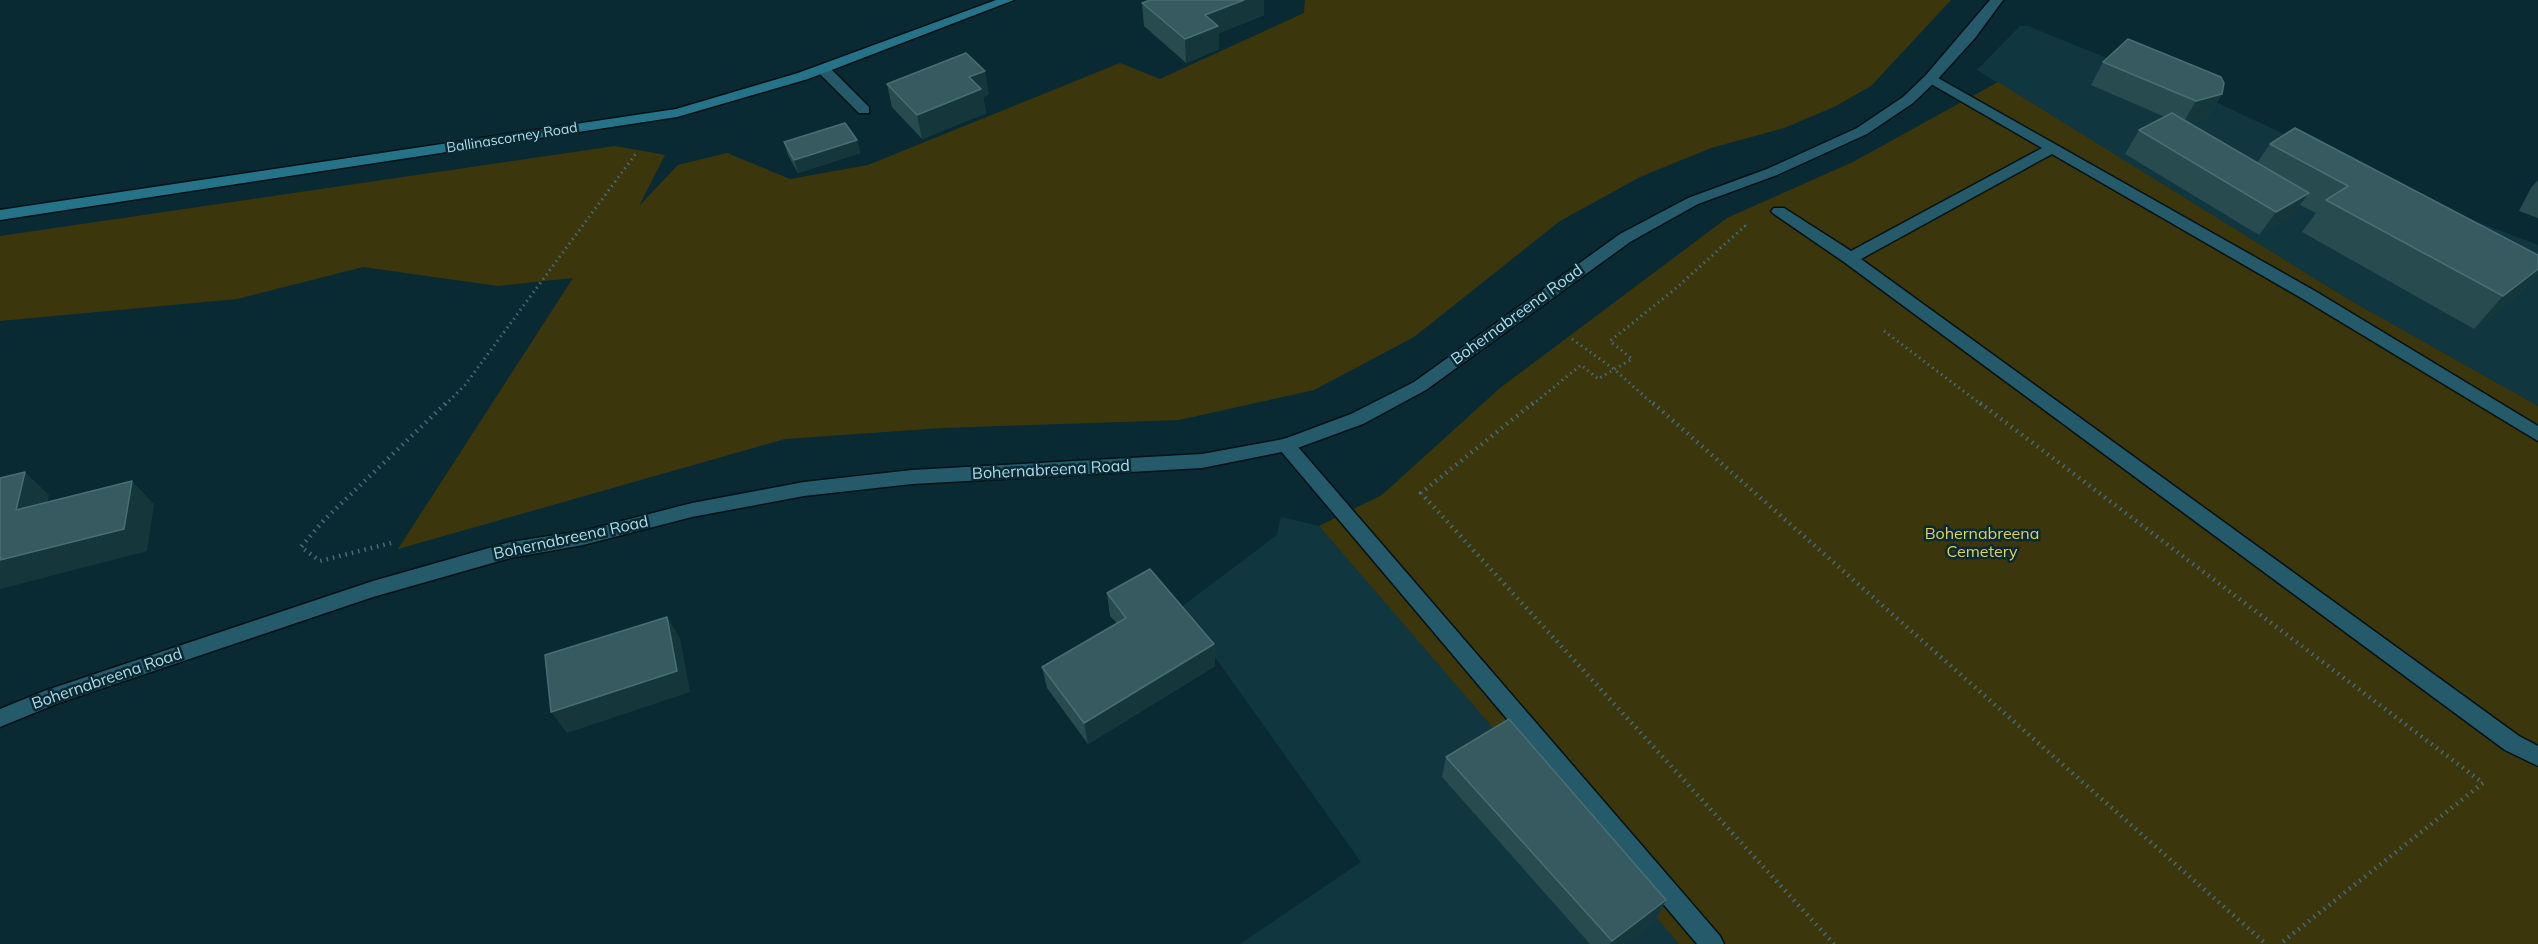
<!DOCTYPE html>
<html>
<head>
<meta charset="utf-8">
<style>
	body { margin:0 }
	canvas { display:block; background:#092a33 }
</style>
</head>
<body>
<canvas width="2538" height="944"></canvas>
<script>
const ctx = document.querySelector('canvas').getContext('2d');
ctx.lineJoin = 'round';
function fillPath(path, color) { ctx.fillStyle = color; ctx.fill(path, 'evenodd'); }
function strokePath(path, color, width, dash) { ctx.strokeStyle = color; ctx.lineWidth = width; ctx.lineCap = dash ? 'butt' : 'round'; ctx.setLineDash(dash || []); ctx.stroke(path); }
function write(font, color, halo, rows, align = 'center') {
  ctx.font = font + ' Mulish,sans-serif'; ctx.lineWidth = 5; ctx.setLineDash([]); ctx.textBaseline = 'middle'; ctx.strokeStyle = halo; ctx.fillStyle = color; for (const [text, x, y, turn = 0] of rows) {
    ctx.save(); ctx.translate(x, y); ctx.rotate((+turn || 0) * Math.PI / 180); ctx.textAlign = isNaN(turn) ? turn : align; if (halo) ctx.strokeText(text, 0, 0); ctx.fillText(text, 0, 0); ctx.restore();
  }
}
const built = new Path2D(`
	M2020,26H2028L2220,104L2443,209L2538,245V406L2348,299L1977,70Z
	M1281,517L1319,526L1679,944H1240L1361,862L1180,608L1277,535Z`);
const green = new Path2D(`
	M1305,0H1951L1871,86L1834,107L1784,128L1711,148L1640,177L1560,221L1414,337L1314,390L1179,420L942,428L785,439L398,549L573,278L498,286L363,267L237,299L0,321V236L615,146L665,155L639,206L678,165L727,153L790,179L868,165L1120,63L1160,79L1304,13Z
	M1998,82L2348,299L2538,406V944H1679L1319,526L1382,495L1500,388L1727,218L1853,162Z`);
const pathFar1 = new Path2D(`
	M1884,331L1982,405
	M1572,339L1615,370L1654,405
	M445,405L465,385L637,152
	M1532,405L1581,365L1598,379L1632,359L1610,341L1674,290L1745,226L1748,229`);
const path = new Path2D(`
	M1533,403L1421,493L1834,944
	M1653,403L2266,944
	M1980,403L2483,783L2280,944
	M391,543L320,561L301,547L324,520L446,403`);
const lane = new Path2D(`
	M823,65L828,66L869,107V113H859L818,72V66Z
	M1931,74L2315,291L2538,426V441L2303,299L2052,154L1861,259L2519,736L2538,746V766L2505,750L1844,262L1774,214L1771,211L1774,208H1784L1851,251L2042,148L1926,81L1924,78Z
	M1286,438L1292,440L1720,936L1724,944H1697L1280,450L1277,445L1280,440Z`);
const street = new Path2D(`
	M1990,0H2003L1975,38L1936,81L1913,103L1867,134L1777,175L1698,204L1630,242L1426,390L1363,424L1292,450L1202,468L912,484L804,496L692,517L583,545L510,558L373,597L56,704L0,727V709L44,691L373,581L510,542L583,531L692,503L804,482L912,470L1202,454L1284,439L1351,414L1414,382L1620,234L1688,198L1767,169L1857,128L1903,97L1926,75Z`);
const secondary = new Path2D(`
	M996,0H1014L808,79L677,117L0,220V210L676,109L798,73Z`);
const wall = new Path2D(`
	M1150,0H1264V15L1219,33V49L1186,63L1144,26L1142,3Z
	M2103,62L2222,94L2207,118L2189,123L2257,163L2270,144L2538,255V273L2519,293L2474,329L2302,232L2316,213L2300,205L2292,216L2259,235L2125,154L2139,130L2165,117L2091,85Z
	M887,84L989,94L983,97L986,113L922,139L892,107Z
	M857,140L860,153L798,173L788,155L784,142Z
	M2538,180V218L2519,211L2531,188Z
	M1107,593L1214,644L1215,666L1088,744L1047,688L1042,667L1117,623L1110,616Z
	M1446,757L1666,900L1657,918L1623,944H1590L1442,777Z`);
const shadedWall = new Path2D(`
	M1244,0H1264V15L1219,33V49L1186,63L1185,39L1205,15Z
	M985,71L989,94L983,97L986,113L922,139L917,115L969,77Z
	M2222,94L2207,118L2182,125L2196,101Z
	M857,140L860,153L798,173L794,160Z
	M2309,193L2292,216L2259,235L2276,212Z
	M2538,269V273L2519,293L2474,329L2503,296Z
	M25,472L49,495L41,533L16,510Z
	M132,481L154,504L147,551L0,589V560Z
	M667,617L680,638L690,692L567,733L551,712Z
	M1214,644L1215,666L1088,744L1084,723Z
	M1666,900L1657,918L1623,944H1610L1612,941Z`);
const building = new Path2D(`
	M1150,0H1244L1205,15L1218,26L1185,39L1142,3Z
	M2128,39L2221,77L2224,83L2222,94L2196,101L2103,62Z
	M966,53L985,71L969,77L981,89L917,115L887,84Z
	M2172,113L2309,193L2276,212L2139,130Z
	M845,123L857,140L794,160L784,142Z
	M2295,128L2538,255V269L2503,296L2326,200L2348,186L2270,144Z
	M25,472L16,510L132,481L124,529L0,560V478Z
	M1150,569L1214,644L1084,723L1042,667L1126,618L1107,593Z
	M667,617L677,671L551,712L545,655Z
	M1509,719L1666,900L1612,941L1446,757Z`);
const farStreetnames = [
	["Ballinascorney Road",512,138,-9]
];
const streetNames = [
	["Bohernabreena Road",1517,315,-36],
	["Bohernabreena Road",1051,470,-3],
	["Bohernabreena Road",571,538,-12],
	["Bohernabreena Road",107,679,-19]
];
const parkNames = [
	["Bohernabreena",1982,534],
	["Cemetery",1982,552]
];
fillPath(built, '#103640');
fillPath(green, '#3c360d');
strokePath(lane, '#051115', 3);
strokePath(street, '#051115', 3);
strokePath(secondary, '#051115', 3);
strokePath(pathFar1, '#466b76', 3, [1.5, 4]);
strokePath(path, '#466b76', 4.5, [1.5, 5]);
fillPath(lane, '#245a6a');
fillPath(street, '#245a6a');
fillPath(secondary, '#247388');
fillPath(wall, '#274b4e');
fillPath(shadedWall, '#15373c');
fillPath(building, '#365a5f');
strokePath(building, '#486e74', 1.5);
write('14px', '#aedbea', '#092a33', farStreetnames);
write('16px', '#aedbea', '#092a33', streetNames);
write('16px', '#e4d157', '#092a33', parkNames);
</script>
</body>
</html>
